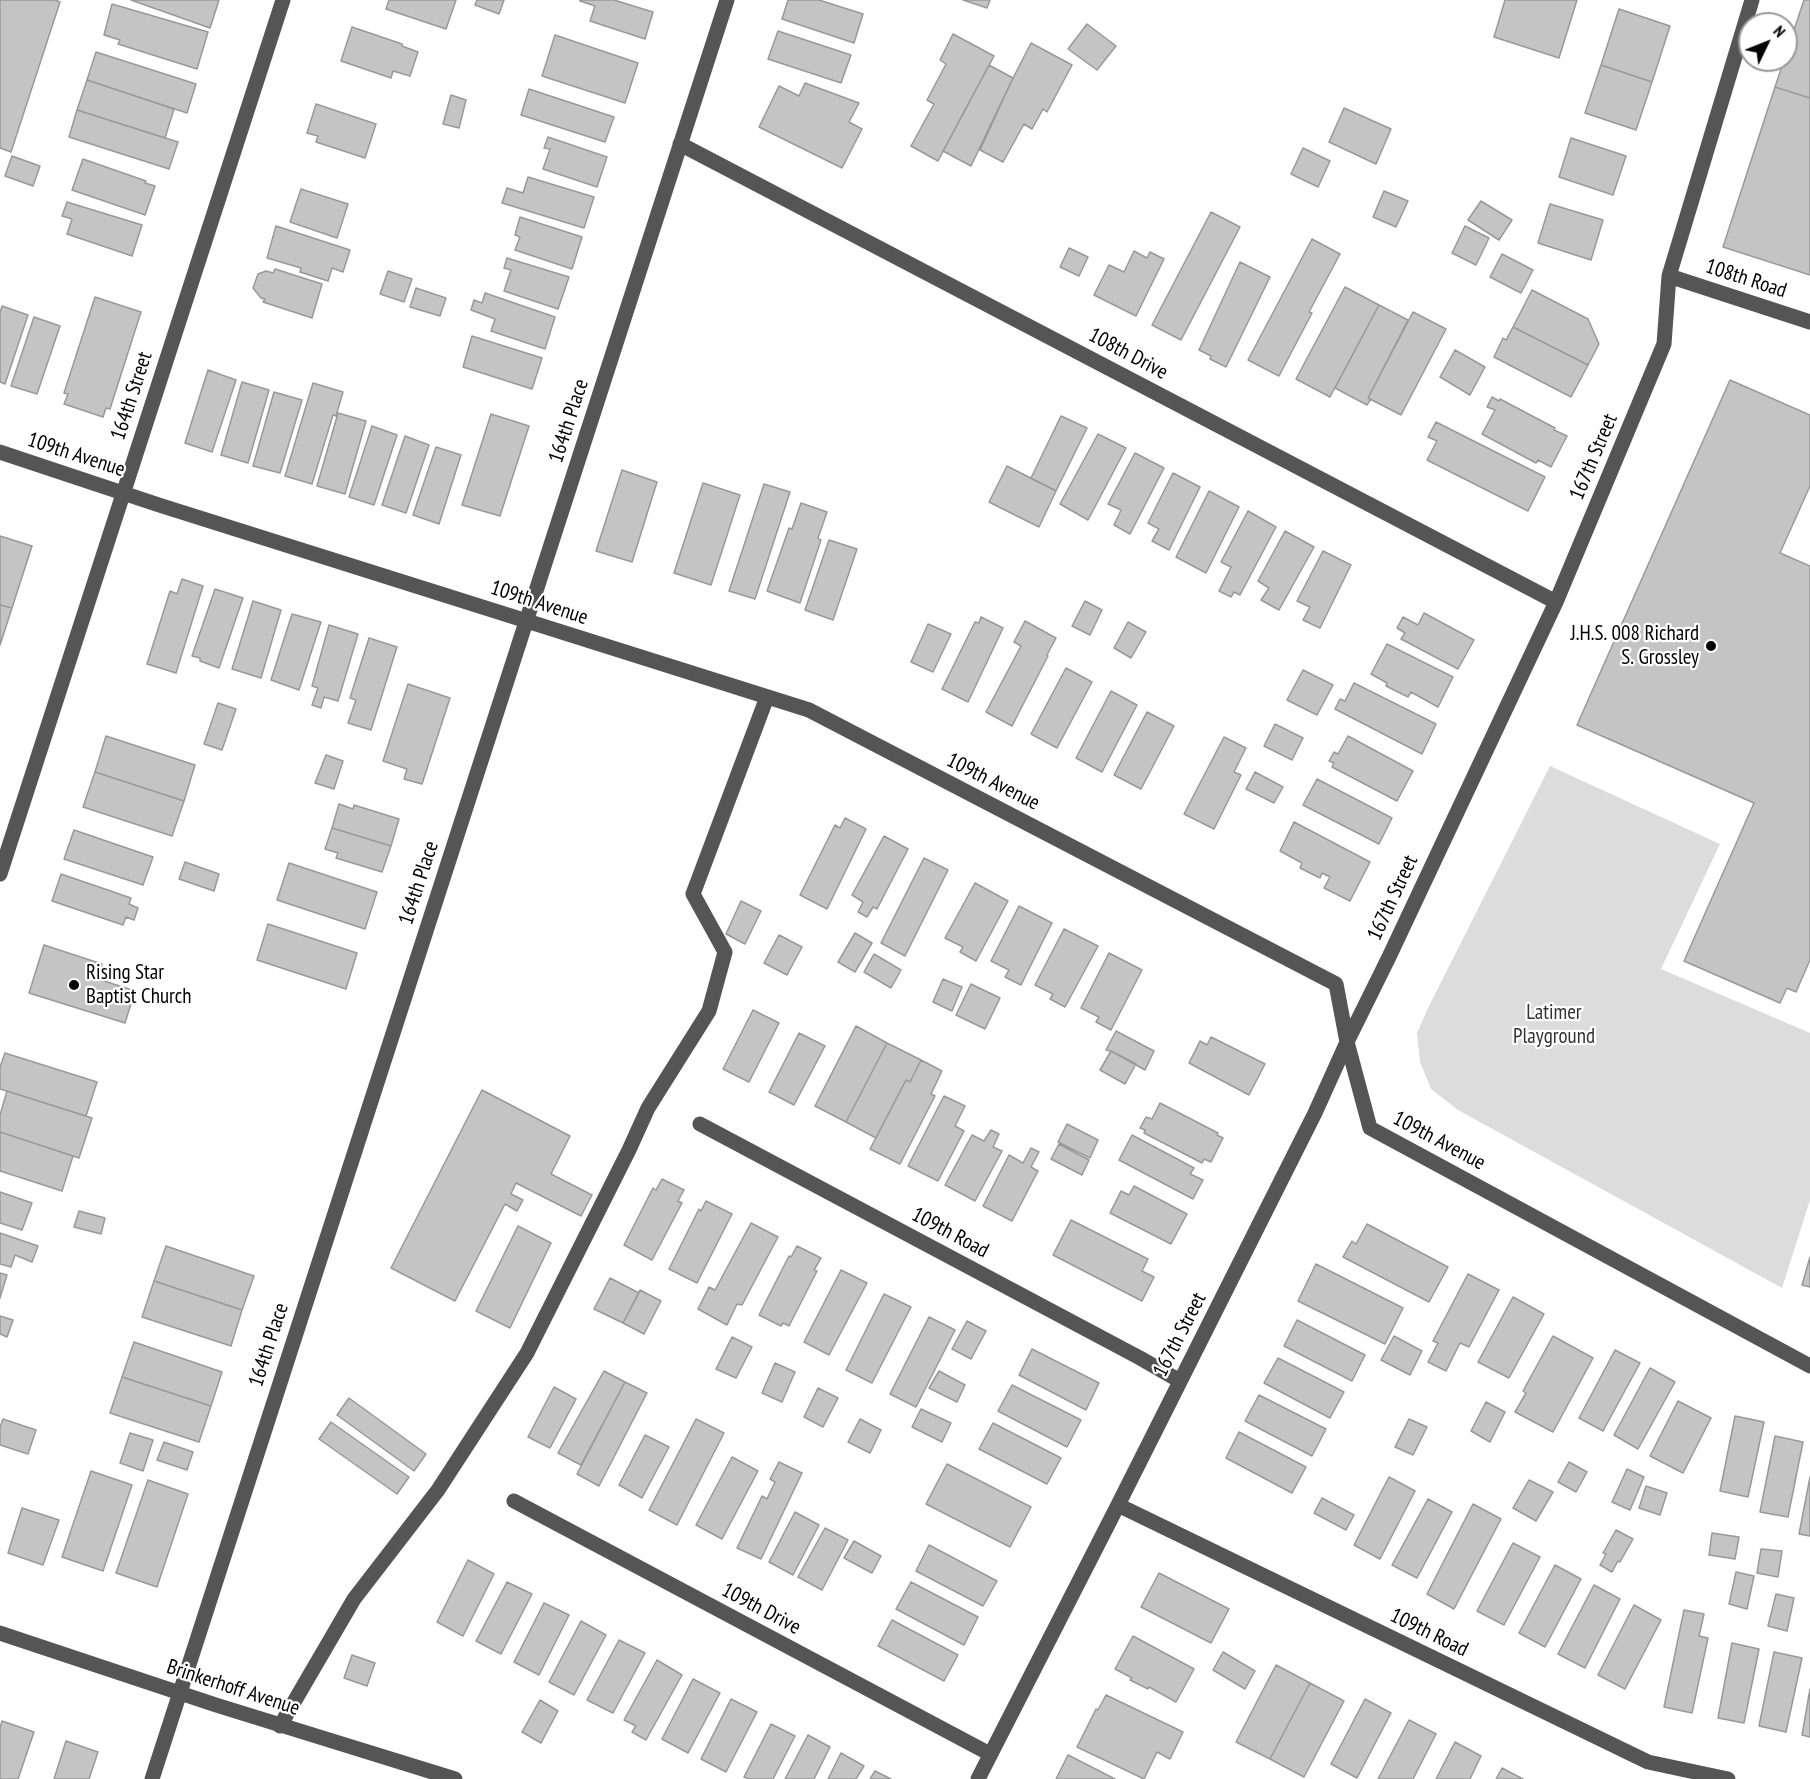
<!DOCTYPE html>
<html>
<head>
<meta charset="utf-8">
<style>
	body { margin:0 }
	#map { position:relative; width:1810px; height:1779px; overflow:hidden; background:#fff; font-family:"PT Sans Narrow",sans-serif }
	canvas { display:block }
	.north { position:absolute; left:1738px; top:12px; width:60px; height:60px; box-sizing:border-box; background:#fff; border:2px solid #999; border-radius:50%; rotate:47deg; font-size:16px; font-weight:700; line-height:24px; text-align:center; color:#000 }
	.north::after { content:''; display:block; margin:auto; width:21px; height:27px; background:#000; clip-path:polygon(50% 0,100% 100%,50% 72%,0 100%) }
</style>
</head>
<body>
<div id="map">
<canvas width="1810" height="1779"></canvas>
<div class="north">N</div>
</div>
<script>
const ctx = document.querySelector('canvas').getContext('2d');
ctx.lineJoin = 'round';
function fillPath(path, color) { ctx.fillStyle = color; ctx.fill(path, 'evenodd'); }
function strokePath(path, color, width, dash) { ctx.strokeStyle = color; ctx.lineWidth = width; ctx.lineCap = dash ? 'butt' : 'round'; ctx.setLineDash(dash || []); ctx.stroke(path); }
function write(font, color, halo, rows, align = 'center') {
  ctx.font = font + ' "PT Sans Narrow",sans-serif'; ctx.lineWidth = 4.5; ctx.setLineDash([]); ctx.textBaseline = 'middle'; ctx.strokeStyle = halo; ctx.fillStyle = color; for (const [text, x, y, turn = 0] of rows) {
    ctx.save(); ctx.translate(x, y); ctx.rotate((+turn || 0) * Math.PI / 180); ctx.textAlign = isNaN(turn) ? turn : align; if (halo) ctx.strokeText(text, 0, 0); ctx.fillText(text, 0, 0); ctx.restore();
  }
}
const green = new Path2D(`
	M1550,766L1720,844L1661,969L1810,1033V1200L1782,1288L1458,1110L1431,1089L1420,1062L1417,1033L1428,1008Z`);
const building = new Path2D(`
	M0,0H55L60,2L11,152L0,148Z
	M131,0H219L210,28Z
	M389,0H456L446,29L386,9Z
	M477,0H504L499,14L475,5Z
	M580,0H614L653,12L645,39L590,21L595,6L580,1Z
	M788,0H819L863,14L854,43L782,19Z
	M963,0H990L987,8Z
	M1505,0H1577L1559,58L1494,37Z
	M1804,0H1810V98L1775,87L1784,60H1786V54Z
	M112,4L208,32L197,69L118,44L120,40L104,35Z
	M1619,9L1670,26L1652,82L1601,65Z
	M1087,24L1116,46L1097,70L1068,49Z
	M352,27L402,44V46L418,52L410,76L393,71L391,78L341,61Z
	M778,31L851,55L841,83L768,59Z
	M953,34L994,56L938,161L911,146L934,104L927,100L946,64L940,60Z
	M555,35L638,63L625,103L542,76Z
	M1031,43L1072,65L1047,112L1043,109L1032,129L1024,124L1003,162L980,150L1013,78Z
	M96,52L196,84L187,113L87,80Z
	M989,65L1013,78L971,166L943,151Z
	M1601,65L1652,82L1636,130L1585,113Z
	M87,80L174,109L165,138L77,110Z
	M805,83L859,103L849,122L862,129L842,168L759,127L779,86L799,96Z
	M1775,87L1810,98V275L1723,247Z
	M529,89L614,117L605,142L521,115Z
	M451,95L466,100L459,128L443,124Z
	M316,104L376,124L365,158L316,142L318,136L307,133Z
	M1344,108L1391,129L1376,164L1329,142Z
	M77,110L178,142L169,169L69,137Z
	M548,137L607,157L597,187L543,169L550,149L544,148Z
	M1571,138L1626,156L1613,195L1559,177Z
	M1303,148L1330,161L1318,187L1291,174Z
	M12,156L40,166L33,186L5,176Z
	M83,159L146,181L145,183L155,186L145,215L72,190Z
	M528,177L594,197L584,228L502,203L507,188L523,193Z
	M301,189L348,204L337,238L290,222Z
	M1384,191L1408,201L1396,227L1373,217Z
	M1481,201L1512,220L1499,240L1468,220Z
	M67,202L142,225L132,256L67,234L72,219L62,216Z
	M1550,204L1603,220L1591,260L1538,243Z
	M1211,212L1240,227L1181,340L1152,325Z
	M520,217L582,237L572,269L515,250L520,237L515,235Z
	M276,226L350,250L343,272L332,268L328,281L300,272L301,268L267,258Z
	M1465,226L1489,238L1476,265L1452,253Z
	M1312,239L1340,254L1309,312L1312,313L1279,376L1248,360Z
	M1069,248L1088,257L1079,276L1060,267Z
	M1134,251L1147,258L1150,252L1164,259L1136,316L1094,295L1109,265L1124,272Z
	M1502,254L1533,270L1521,293L1490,277Z
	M507,258L569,277L558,309L504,291L511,270L504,268Z
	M1240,262L1270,277L1226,367L1210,359L1211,356L1199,350Z
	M275,269L322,284L312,318L263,302L265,299L261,298L253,288L258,274L266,271L273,273Z
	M388,271L412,279L404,302L380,294Z
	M1345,287L1379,305L1330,397L1296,379Z
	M416,288L446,298L440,316L410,307Z
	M1532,290L1588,319L1599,344L1588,365L1513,327Z
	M485,293L555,317L545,349L491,331L495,319L471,310L474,300L482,303Z
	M95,297L141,312L110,409L106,408L103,417L64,404L68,394L64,393Z
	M1379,305L1408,320L1368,398L1371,399L1367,405L1335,388Z
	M2,306L28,315L5,384L0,382V313Z
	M1413,312L1446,329L1401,415L1368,398Z
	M34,317L60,326L37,394L11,386Z
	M1513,327L1588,365L1571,397L1494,357L1503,338L1506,340Z
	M472,336L542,358L532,389L463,367Z
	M1455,350L1485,367L1470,395L1440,377Z
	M208,370L236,380L212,452L185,443Z
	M1730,380L1810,415V486L1780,553L1810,566V960L1796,992L1787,988L1780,1003L1684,961L1754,803L1577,725Z
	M242,382L269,390L248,463L221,455Z
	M313,383L343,392L336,416L333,415L312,484L285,476Z
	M274,392L302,400L280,473L253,466Z
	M1492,397L1499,401L1500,399L1555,428L1554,430L1567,436L1551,467L1538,460L1536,463L1482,434L1495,410L1487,407Z
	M338,413L366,421L345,494L317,486Z
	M491,414L529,426L500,516L462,505Z
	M1061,416L1087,428L1056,491L1031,478Z
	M1436,422L1545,477L1528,511L1427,460L1437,441L1428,437Z
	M372,426L397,435L374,505L349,497Z
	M1098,434L1126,448L1088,520L1060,504Z
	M405,436L429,445L406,513L382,505Z
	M436,447L461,455L439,524L413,515Z
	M1135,453L1164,468L1130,534L1114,525L1121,510L1108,504Z
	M1007,466L1056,491L1039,527L989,502Z
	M622,470L657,482L632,562L596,551Z
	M1173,473L1200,487L1169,550L1152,541L1159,529L1148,523Z
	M703,483L740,495L711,585L674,573Z
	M764,484L790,492L755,599L729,591Z
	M1209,491L1239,507L1206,573L1176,557Z
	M801,503L827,512L818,538L821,540L800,603L767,591L789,528L792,529Z
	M1248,511L1276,527L1240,595L1234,592L1231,597L1219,591L1231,567L1221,562Z
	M1285,531L1314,547L1279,610L1261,600L1269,588L1258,581Z
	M0,536L32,546L12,608L0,605Z
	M829,540L857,549L833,620L805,610Z
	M1323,551L1351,565L1320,628L1303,620L1310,607L1297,601Z
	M182,579L203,586L176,673L147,664L170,591L177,594Z
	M215,589L243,598L219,668L200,661V658L192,656Z
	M253,601L281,610L261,678L232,669Z
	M1085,601L1102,610L1090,635L1072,626Z
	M0,605L12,608L0,645Z
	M1424,613L1474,640L1458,669L1401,639L1405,633L1397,628L1403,617L1418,625Z
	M292,614L321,622L299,690L271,680Z
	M981,617L1003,628L968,702L942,689L975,622L979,623Z
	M1025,621L1056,638L1047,655L1048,656L1012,726L986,712L1021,646L1014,642Z
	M1128,622L1146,632L1131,658L1114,648Z
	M928,624L951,634L933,672L911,662Z
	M329,625L358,634L338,701L324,697L321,708L312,705L318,688L312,686Z
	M369,638L397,647L371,730L348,723L356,700L350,698Z
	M1387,644L1453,677L1438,707L1411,692L1408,697L1386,686L1387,683L1371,674Z
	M1066,668L1092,682L1057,748L1031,734Z
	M1303,670L1333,685L1317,715L1287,700Z
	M1354,683L1436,724L1422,754L1335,709L1340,699L1345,701Z
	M408,684L450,698L422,784L404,779L407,769L383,761Z
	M1111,691L1137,705L1102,772L1076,758Z
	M218,703L236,709L222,750L204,744Z
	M1147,712L1174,726L1141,789L1114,775Z
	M1275,724L1303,738L1292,760L1264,746Z
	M106,736L195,765L184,801L95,772Z
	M1348,736L1413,771L1397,801L1332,767L1334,763L1329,761L1334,752L1338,754Z
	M1224,737L1246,748L1234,772L1241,775L1214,829L1184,814Z
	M326,755L343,761L334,789L315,783Z
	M95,772L184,801L172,836L83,807Z
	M1255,772L1283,787L1274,803L1246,789Z
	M1317,779L1392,818L1379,844L1303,805Z
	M339,804L353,809L354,805L399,819L391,846L332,828Z
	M845,818L866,829L827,909L800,895L835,825L840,828Z
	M1294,822L1370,862L1350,901L1324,888L1330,877L1322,873L1320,878L1300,868L1302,863L1280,851Z
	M332,828L391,846L382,872L336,858L338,853L325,849Z
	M74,830L153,857L143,885L64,859Z
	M884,836L908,849L877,909L873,907L867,917L858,912L863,902L852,895Z
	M924,858L948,870L905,956L881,943Z
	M185,862L219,874L214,891L179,879Z
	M289,863L377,892L365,929L277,900Z
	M61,874L131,898L129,904L138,908L134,920L126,917L123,925L52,901Z
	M975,883L1008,901L976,961L960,952L963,947L945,938Z
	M741,901L761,911L745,944L726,934Z
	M1019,906L1052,923L1021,985L1005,977L1009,970L991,961Z
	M268,924L357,953L346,989L257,960Z
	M1064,929L1098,946L1065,1007L1050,999L1053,994L1035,985Z
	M855,933L872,943L855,972L838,962Z
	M779,935L802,947L787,975L764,963Z
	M44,945L102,964L98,979L135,991L125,1023L29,993Z
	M1109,953L1142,970L1111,1030L1096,1022L1099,1017L1081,1008Z
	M874,954L901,970L891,988L864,972Z
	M943,979L962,987L952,1011L933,1002Z
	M971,984L1000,998L985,1029L956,1015Z
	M753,1010L779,1023L749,1082L723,1069Z
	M856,1026L887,1043L846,1122L815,1106Z
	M1116,1031L1154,1051L1145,1070L1111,1051L1106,1050Z
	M799,1033L825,1046L794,1105L769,1092Z
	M1211,1037L1265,1064L1249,1095L1189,1063L1200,1041L1207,1045Z
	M887,1043L921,1060L910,1082L906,1080L876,1138L846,1122Z
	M1111,1051L1136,1064L1125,1084L1100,1070Z
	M5,1053L97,1082L86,1116L0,1089V1067Z
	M921,1060L942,1071L931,1094L935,1096L900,1164L870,1149L906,1080L910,1082Z
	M482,1090L570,1136L551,1174L592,1195L581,1216L516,1183L511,1194L523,1200L517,1211L505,1204L455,1301L391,1268Z
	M7,1091L92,1118L79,1158L0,1132V1115Z
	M944,1096L965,1106L955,1126L964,1131L938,1181L908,1166Z
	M1160,1103L1218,1133L1217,1135L1223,1138L1211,1162L1204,1159L1202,1163L1144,1133L1145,1130L1140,1128L1146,1117L1152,1119Z
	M1067,1124L1098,1140L1090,1158L1058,1142Z
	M991,1130L999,1134L993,1147L1002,1151L975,1201L945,1185L972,1135L984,1141Z
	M0,1132L73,1156L62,1191L0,1171Z
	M1132,1135L1194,1168L1190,1174L1203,1180L1193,1199L1119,1160Z
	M1059,1144L1089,1160L1082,1175L1051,1159Z
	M1031,1148L1039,1152L1031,1167L1038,1171L1012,1221L983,1206L1009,1155L1023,1163Z
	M662,1179L684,1190L678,1201L682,1203L652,1260L624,1245L653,1188L656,1190Z
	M1134,1186L1187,1214L1171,1244L1110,1213L1121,1191L1129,1195Z
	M0,1192L32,1203L22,1230L0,1223Z
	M706,1201L732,1214L697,1283L669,1269L699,1209L701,1211Z
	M79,1211L105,1218L101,1234L74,1227Z
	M1071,1220L1148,1259L1142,1271L1154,1277L1142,1301L1053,1255Z
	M751,1223L778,1237L742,1305L737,1304L727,1325L698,1309L709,1287L715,1290Z
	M1367,1224L1448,1267L1429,1302L1343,1257L1352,1241L1356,1244Z
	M518,1226L551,1243L510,1328L476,1311Z
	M0,1233L38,1246L32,1262L15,1255L11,1267L0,1264Z
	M166,1246L254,1276L242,1310L154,1281Z
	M797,1246L821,1258L814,1270L817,1271L789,1326L783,1323L781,1326L759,1315L789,1256L791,1257Z
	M1810,1257V1287L1802,1285Z
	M1316,1264L1403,1308L1385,1344L1298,1301Z
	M841,1270L867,1283L829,1355L804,1342Z
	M0,1273L7,1275L0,1298Z
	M1468,1274L1499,1290L1469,1347L1460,1343L1446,1371L1428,1362L1438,1343L1433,1341Z
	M610,1278L639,1293L623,1323L594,1309Z
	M154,1281L242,1310L231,1346L142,1317Z
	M640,1290L661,1301L644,1334L623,1323Z
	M884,1294L911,1307L872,1383L846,1370Z
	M1513,1297L1544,1314L1509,1378L1478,1362Z
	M0,1316L13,1320L7,1337L0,1334Z
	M929,1317L955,1330L916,1407L890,1394Z
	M1297,1320L1365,1355L1352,1381L1284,1346Z
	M967,1321L986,1331L971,1359L952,1349Z
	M1394,1336L1422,1351L1410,1375L1381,1360Z
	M1553,1336L1593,1358L1553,1432L1515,1412L1526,1393L1523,1391Z
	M732,1337L752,1347L736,1378L716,1369Z
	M134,1342L222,1372L211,1406L122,1377Z
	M1032,1349L1099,1383L1086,1410L1019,1375Z
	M1615,1350L1640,1363L1603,1431L1579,1418Z
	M1278,1358L1344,1392L1330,1418L1264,1383Z
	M775,1363L795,1372L782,1402L762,1393Z
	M1650,1368L1675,1382L1638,1449L1614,1435Z
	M604,1371L625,1382L581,1465L558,1453Z
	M939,1371L965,1385L957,1402L929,1388Z
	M122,1377L211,1406L199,1442L110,1413Z
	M625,1382L647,1393L599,1486L577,1474Z
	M1012,1385L1081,1420L1067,1447L998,1411Z
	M554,1387L576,1399L550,1448L528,1437Z
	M818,1388L838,1398L823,1427L804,1417Z
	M1259,1395L1326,1429L1312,1456L1245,1421Z
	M349,1398L426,1454L414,1471L337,1415Z
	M1678,1401L1711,1418L1683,1473L1650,1456Z
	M1486,1402L1505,1412L1490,1442L1471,1431Z
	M921,1409L951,1423L942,1442L912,1427Z
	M1735,1416L1764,1422L1748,1497L1720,1491Z
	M3,1419L36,1430L28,1454L0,1445V1427Z
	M696,1419L724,1433L677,1525L649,1510Z
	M860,1419L881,1430L870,1453L848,1442Z
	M1409,1419L1427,1427L1413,1455L1395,1447Z
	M331,1422L409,1477L397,1494L319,1439Z
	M993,1423L1061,1458L1047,1484L979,1449Z
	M1239,1432L1306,1467L1292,1493L1226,1458Z
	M130,1433L153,1440L143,1471L120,1463Z
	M645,1435L669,1447L642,1498L619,1485Z
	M1775,1436L1803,1442L1788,1517L1760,1512Z
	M164,1442L193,1452L187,1470L157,1460Z
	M732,1457L758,1471L722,1539L696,1525Z
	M779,1462L802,1473L761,1559L737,1548L762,1496L767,1499L775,1482L770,1479Z
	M1569,1462L1587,1472L1576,1492L1558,1482Z
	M947,1464L1031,1507L1010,1547L926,1504Z
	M1627,1469L1644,1477L1630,1510L1612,1502Z
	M91,1471L132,1485L103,1571L62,1557Z
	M1389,1477L1415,1491L1380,1559L1354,1545Z
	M1810,1477V1536L1799,1534Z
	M148,1480L188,1494L157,1587L116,1573Z
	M1529,1480L1553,1492L1536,1521L1513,1508Z
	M1646,1486L1667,1493L1660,1515L1639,1508Z
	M1322,1498L1354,1515L1346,1530L1314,1513Z
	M1428,1499L1452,1512L1417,1578L1392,1565Z
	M1473,1504L1501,1519L1454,1609L1427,1594Z
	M22,1508L59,1520L43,1565L8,1553Z
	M795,1512L819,1525L793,1575L769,1562Z
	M825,1528L848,1540L822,1590L798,1577Z
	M1616,1530L1633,1539L1620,1562L1618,1561L1612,1572L1600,1565L1606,1554L1603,1553Z
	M1712,1533L1739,1537L1735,1559L1709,1555Z
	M854,1541L881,1556L872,1573L844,1558Z
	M1513,1543L1540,1557L1504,1625L1477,1611Z
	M929,1545L997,1581L983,1606L916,1571Z
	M1761,1549L1782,1551L1778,1577L1757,1573Z
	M468,1560L494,1574L463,1636L437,1622Z
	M1555,1565L1581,1579L1545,1647L1519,1633Z
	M1736,1572L1754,1576L1747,1609L1729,1604Z
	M1159,1573L1229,1609L1211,1643L1141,1607Z
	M507,1582L532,1594L501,1654L476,1641Z
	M911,1582L978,1617L964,1645L896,1609Z
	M1594,1585L1620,1599L1585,1668L1558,1654Z
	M1776,1594L1794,1598L1787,1631L1768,1626Z
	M544,1603L569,1615L539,1675L514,1662Z
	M1634,1605L1661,1620L1625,1689L1598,1675Z
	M1684,1610L1704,1614L1699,1636L1708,1638L1692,1713L1664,1707Z
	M892,1620L958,1655L944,1681L878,1646Z
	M581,1621L606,1635L574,1695L549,1682Z
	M1133,1636L1194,1669L1176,1702L1149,1687L1148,1689L1130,1680L1132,1678L1115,1669Z
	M619,1640L645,1653L613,1713L587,1700Z
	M1732,1643L1759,1649L1744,1723L1718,1718Z
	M1223,1652L1255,1671L1245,1689L1213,1670Z
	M1774,1652L1802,1658L1786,1732L1759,1726Z
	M352,1655L375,1663L367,1686L344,1678Z
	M657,1660L682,1675L646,1740L632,1732L636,1726L624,1720Z
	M1276,1665L1310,1683L1270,1759L1236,1742Z
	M693,1679L720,1693L688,1753L662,1739Z
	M1310,1683L1344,1701L1304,1777L1270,1759Z
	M1810,1689V1737L1802,1735Z
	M1106,1695L1183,1732L1170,1759L1157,1752L1144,1779L1077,1747L1096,1709L1098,1710Z
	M731,1699L757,1712L726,1772L701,1759Z
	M1365,1699L1391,1713L1357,1778L1331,1764Z
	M540,1700L558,1711L541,1743L522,1732Z
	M1409,1720L1436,1734L1413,1779H1378Z
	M2,1721L34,1732L18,1779H0V1728Z
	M771,1724L795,1736L773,1779H749L744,1777Z
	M808,1735L830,1747L814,1779H785Z
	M66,1741L98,1752L89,1779H54Z
	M1455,1742L1481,1756L1470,1779H1436Z
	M841,1753L864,1766L856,1779H828Z
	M1068,1755L1115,1779H1056Z
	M1502,1768L1523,1779H1496Z
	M875,1771L891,1779H870Z`);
const minor = new Path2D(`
	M680,144L1556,602
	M1669,276L1810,322
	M0,452L159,505L809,710L1336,984L1347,1042L1370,1128L1810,1366
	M0,874L283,0
	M700,1124L1140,1358L1180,1381
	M514,1501L990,1754
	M1118,1505L1648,1762L1728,1779
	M0,1633L216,1705L455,1779
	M280,1726L354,1599L438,1490L527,1353L629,1150L648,1108L709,1011L725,952L693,894L767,697
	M152,1779L727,0
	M978,1779L1118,1505L1315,1113L1347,1042L1389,957L1556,602L1664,344L1669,276L1752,0`);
const markers = [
	[1711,646,6,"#000"],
	[74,985,6,"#000"]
];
const streetNames = [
	["108th Road",1746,279,18],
	["108th Drive",1128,354,28],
	["164th Street",132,396,-72],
	["164th Place",569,421,-72],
	["109th Avenue",76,455,18],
	["167th Street",1594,457,-67],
	["109th Avenue",539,603,18],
	["109th Avenue",993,782,27],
	["164th Place",419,883,-72],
	["167th Street",1393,898,-65],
	["109th Avenue",1439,1141,28],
	["109th Road",950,1233,28],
	["167th Street",1180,1335,-63],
	["164th Place",269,1345,-72],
	["109th Drive",761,1609,28],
	["109th Road",1429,1633,26],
	["Brinkerhoff Avenue",233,1688,18]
];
const poiNames = [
	["J.H.S. 008 Richard",1699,634],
	["S. Grossley",1699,658],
	["Rising Star",86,973,"left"],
	["Baptist Church",86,997,"left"]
];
const parkNames = [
	["Latimer",1554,1013],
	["Playground",1554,1037]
];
fillPath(green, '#dcdcdc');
fillPath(building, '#c4c4c4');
strokePath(building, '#999', 1.5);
strokePath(minor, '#555', 15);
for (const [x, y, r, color] of markers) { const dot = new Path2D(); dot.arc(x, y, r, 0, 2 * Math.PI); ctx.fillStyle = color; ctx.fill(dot); strokePath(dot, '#fff', 2); }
write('21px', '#000', '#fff', streetNames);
write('21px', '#000', '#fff', poiNames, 'right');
write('21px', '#333', '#fff', parkNames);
</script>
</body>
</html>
